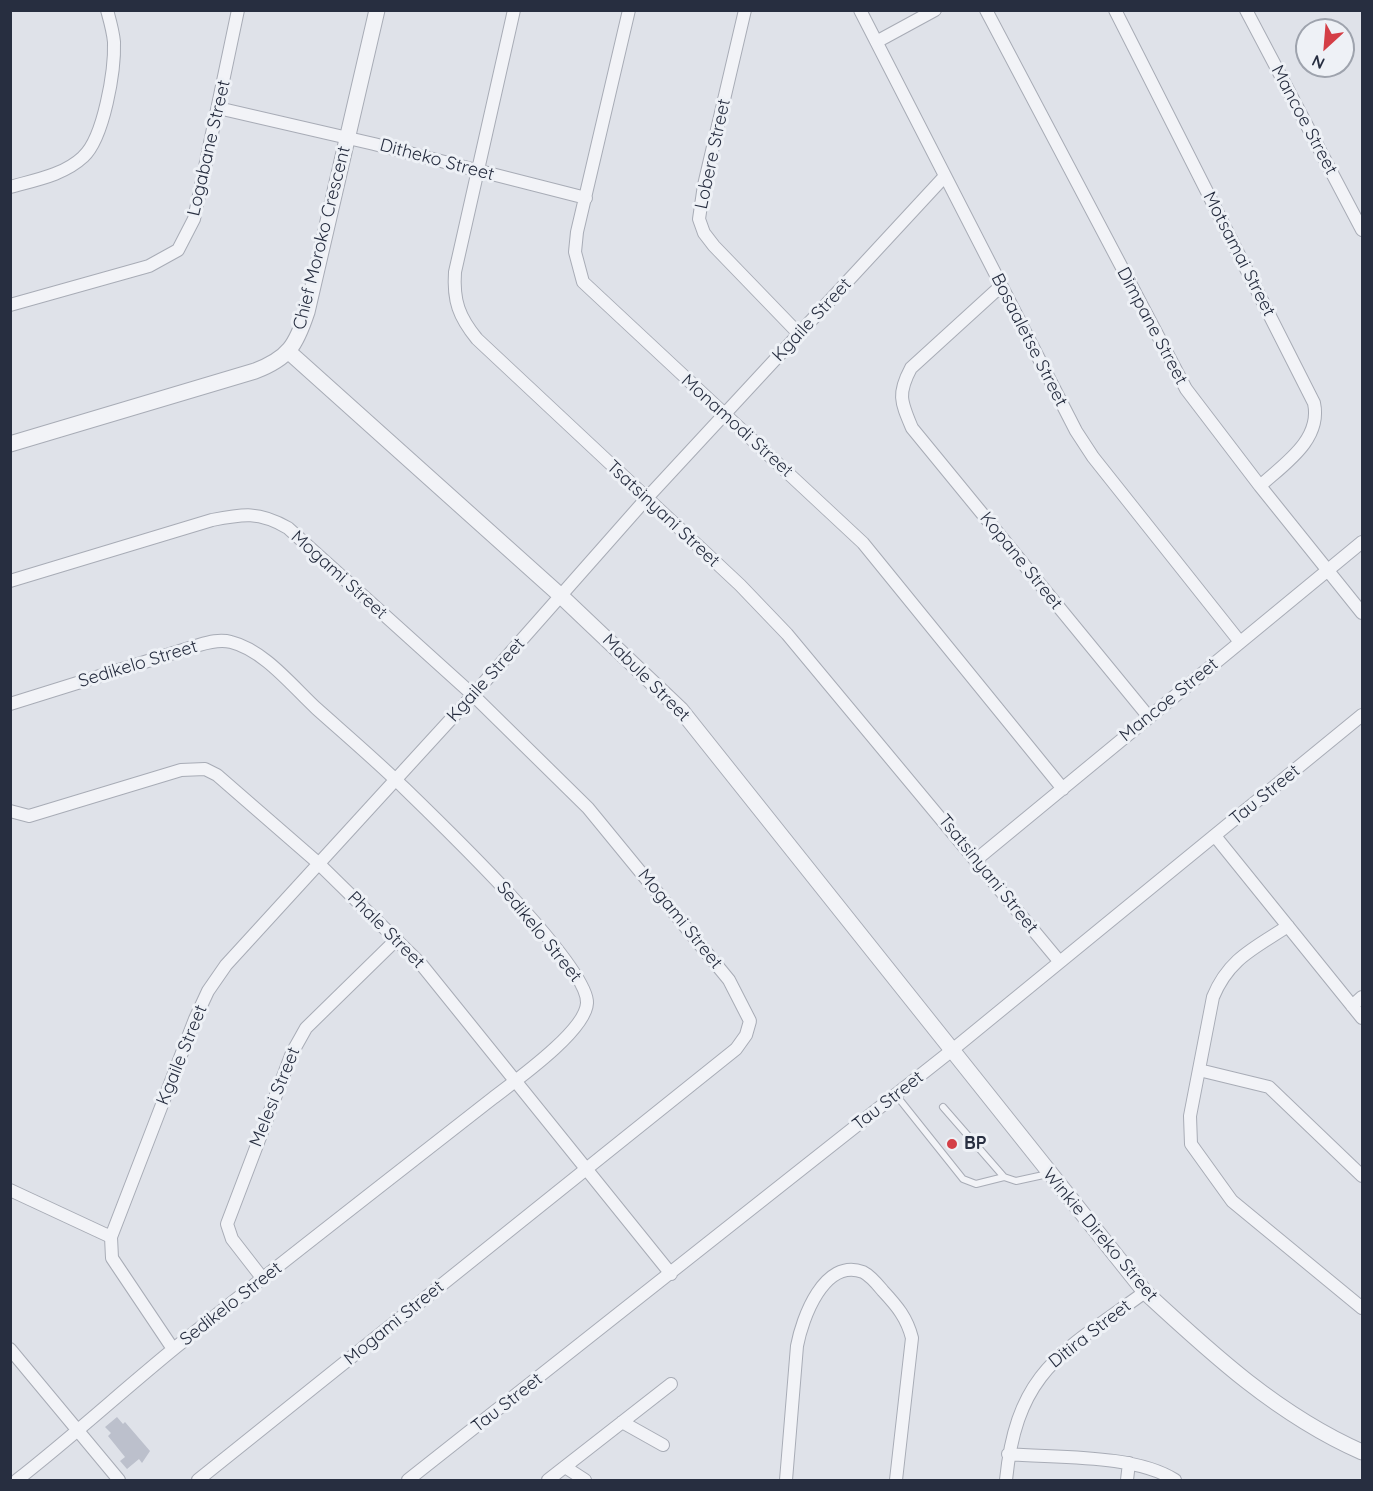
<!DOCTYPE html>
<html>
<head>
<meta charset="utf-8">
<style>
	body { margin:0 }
	#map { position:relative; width:1373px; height:1491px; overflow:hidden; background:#dfe2e9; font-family:Quicksand,sans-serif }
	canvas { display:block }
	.frame { position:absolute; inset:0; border:12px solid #272e40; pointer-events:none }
	.north { position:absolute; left:1295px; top:18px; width:60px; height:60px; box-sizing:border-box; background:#eef1f6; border:2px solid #9ea3ad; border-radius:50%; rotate:206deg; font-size:16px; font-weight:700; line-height:24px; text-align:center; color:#272e40 }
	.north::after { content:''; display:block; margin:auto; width:21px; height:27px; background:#d43e46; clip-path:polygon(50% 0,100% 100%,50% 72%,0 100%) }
</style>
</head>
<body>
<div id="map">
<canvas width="1373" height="1491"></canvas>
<div class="frame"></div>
<div class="north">N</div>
</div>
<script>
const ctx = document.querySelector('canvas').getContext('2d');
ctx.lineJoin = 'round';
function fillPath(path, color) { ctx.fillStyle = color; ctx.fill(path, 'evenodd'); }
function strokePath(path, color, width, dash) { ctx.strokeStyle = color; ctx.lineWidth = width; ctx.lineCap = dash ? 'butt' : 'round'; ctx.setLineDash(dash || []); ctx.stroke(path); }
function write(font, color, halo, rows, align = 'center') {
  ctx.font = font + ' Quicksand,sans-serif'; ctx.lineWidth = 6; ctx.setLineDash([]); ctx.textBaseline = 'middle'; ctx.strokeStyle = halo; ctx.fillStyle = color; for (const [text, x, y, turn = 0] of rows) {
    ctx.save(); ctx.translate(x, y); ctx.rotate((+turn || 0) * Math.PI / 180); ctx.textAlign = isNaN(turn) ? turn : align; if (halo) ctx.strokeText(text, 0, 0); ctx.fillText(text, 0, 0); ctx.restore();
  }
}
const building = new Path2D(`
	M117,1417L123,1424L125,1422L150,1451L142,1463L139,1459L127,1469L120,1461L125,1457L108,1436L111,1433L105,1427Z`);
const service = new Path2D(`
	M896,1095L963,1179L976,1184L1004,1177
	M943,1107L1004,1177L1016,1181L1048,1174`);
const minor = new Path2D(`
	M514,10L455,272C453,301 459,317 477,339L740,585L787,634L1059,961
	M629,10L577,232L575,252L583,282L863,543L1063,789
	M745,10L704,185L699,219L704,233L714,246L799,334
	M860,10L1076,431L1093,457L1240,642
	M986,10L1186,389L1260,486L1362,613
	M1115,10L1314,403C1322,440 1284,464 1260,486
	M1246,10L1362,230
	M878,41L935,10
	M218,108L374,144L586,198
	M10,187C35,180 64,175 83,157C104,138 115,70 114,42C113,31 110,21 107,10
	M1001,286L911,368C897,394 901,402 912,428L1148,716
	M10,305L149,266L178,250L194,219L238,10
	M10,581L212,520C243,514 259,511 288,528L473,695L588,808L729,980L750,1021L746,1035L736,1049L198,1480
	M10,704L199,645C209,642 220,639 231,642C264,650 293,687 317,709C345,734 373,758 399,783C433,816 589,965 587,1003C586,1031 515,1081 493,1098C387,1181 281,1263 176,1347C122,1391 71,1438 17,1480
	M10,811L29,816L181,770L205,769L217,775L317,862L421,964L671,1274
	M1215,836L1362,1018
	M977,859L1362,542
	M1288,926C1255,948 1229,958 1213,997L1190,1116L1191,1144L1232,1201L1362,1308
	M1352,1006L1362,997
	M1199,1070L1269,1087L1362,1176
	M10,1190L111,1237
	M263,1279L232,1239L227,1224L292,1053L306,1028L397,939
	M10,1349L119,1480
	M173,1349L112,1258L111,1237L195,1019L208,991L226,965L473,695L646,499L945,176
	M622,1422L663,1445
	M1008,1454C1058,1458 1134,1454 1175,1480
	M565,1467L585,1480
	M408,1480L951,1051L1362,715
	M548,1480L671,1384
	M786,1480L797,1346C802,1319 824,1257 863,1272C871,1276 878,1285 883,1291C897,1306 907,1318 912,1338L896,1480
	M1006,1480C1017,1370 1063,1352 1145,1292
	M1127,1480L1129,1463`);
const tertiary = new Path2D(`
	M289,352L561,596L681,710L1145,1292C1212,1354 1278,1415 1362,1452
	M10,444L255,371C289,358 296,345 307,312L377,10`);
const markers = [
	[952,1144,6,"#d43e46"]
];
const streetNames = [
	["Mancoe Street",1304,120,62],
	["Logabane Street",209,148,-77],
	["Lobere Street",713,154,-78],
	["Ditheko Street",437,160,15],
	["Chief Moroko Crescent",322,238,-76],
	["Motsamai Street",1239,254,63],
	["Kgaile Street",812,320,-47],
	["Dimpane Street",1152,326,62],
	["Bosaaletse Street",1029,340,63],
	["Monamodi Street",737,426,42],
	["Tsatsinyani Street",663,514,43],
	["Kopane Street",1021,561,51],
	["Mogami Street",339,575,42],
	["Sedikelo Street",138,664,-17],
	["Mabule Street",646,678,45],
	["Kgaile Street",486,680,-48],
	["Mancoe Street",1169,700,-39],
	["Tau Street",1265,795,-39],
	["Tsatsinyani Street",988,874,51],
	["Mogami Street",680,919,51],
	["Phale Street",386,930,45],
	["Sedikelo Street",539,932,51],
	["Kgaile Street",182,1055,-68],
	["Melesi Street",275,1097,-68],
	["Tau Street",888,1101,-38],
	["Winkie Direko Street",1100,1235,50],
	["Sedikelo Street",231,1304,-38],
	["Mogami Street",394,1323,-39],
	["Ditira Street",1090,1334,-38],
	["Tau Street",507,1403,-38]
];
const poiNames = [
	["BP",964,1144]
];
fillPath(building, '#bcc0cc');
strokePath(service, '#a8acb6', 8);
strokePath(minor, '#a8acb6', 14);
strokePath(tertiary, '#a8acb6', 17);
strokePath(service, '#f2f3f7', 6);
strokePath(minor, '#f2f3f7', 12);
strokePath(tertiary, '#f2f3f7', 15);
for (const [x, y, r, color] of markers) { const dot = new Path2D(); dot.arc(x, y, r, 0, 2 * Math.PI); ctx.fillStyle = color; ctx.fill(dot); strokePath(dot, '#eef1f6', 2); }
write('18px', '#272e40', '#eef1f6', streetNames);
write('bold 18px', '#272e40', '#eef1f6', poiNames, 'left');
</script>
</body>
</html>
